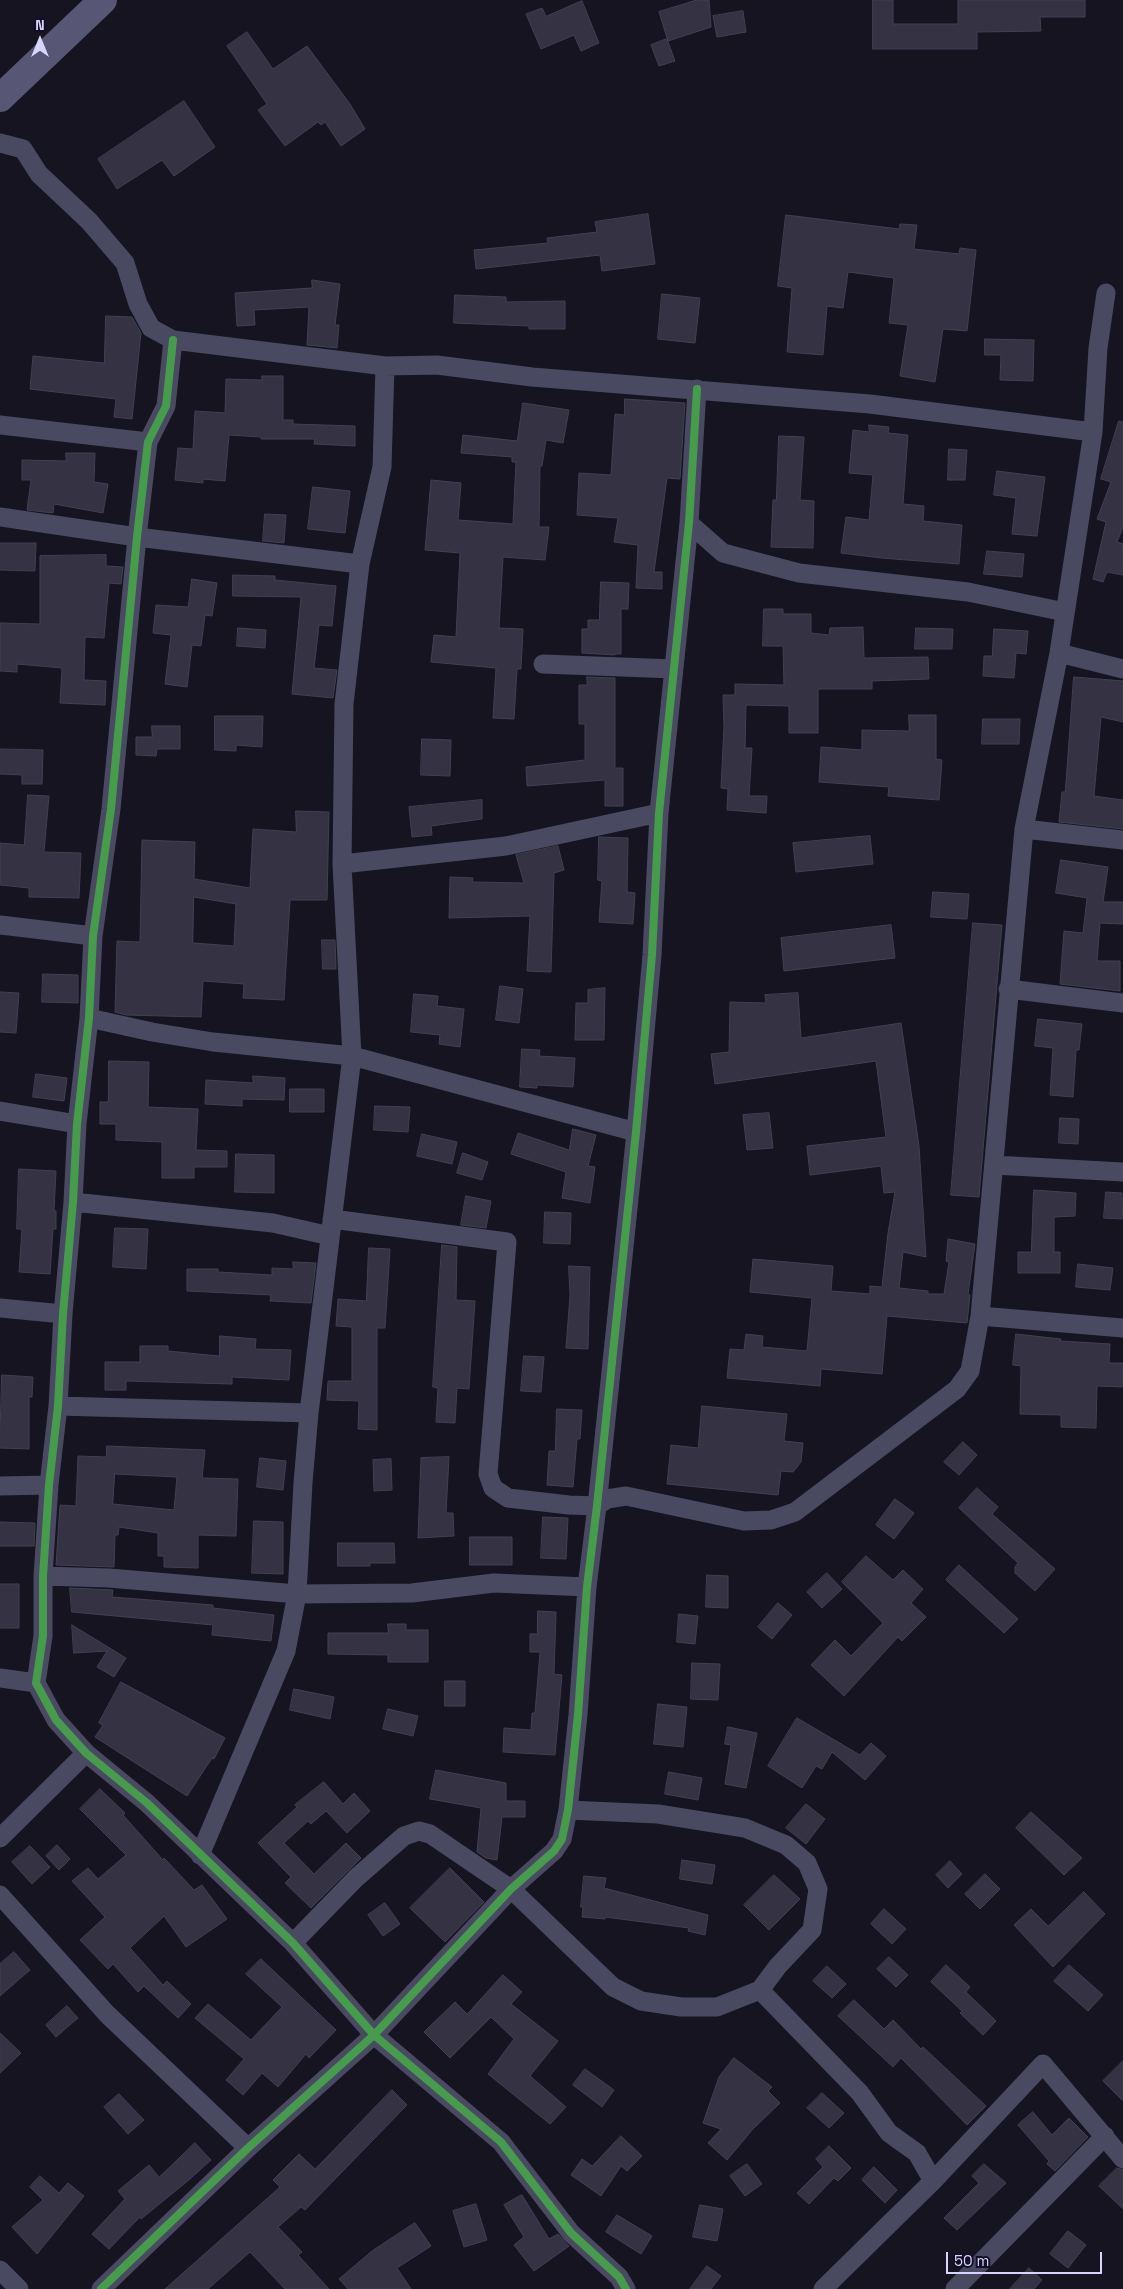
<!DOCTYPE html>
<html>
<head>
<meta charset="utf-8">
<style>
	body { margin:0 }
	#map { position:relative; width:1123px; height:2289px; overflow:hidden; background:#161421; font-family:"Space Grotesk",sans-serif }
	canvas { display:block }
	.north { position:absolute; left:15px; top:15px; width:50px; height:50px; -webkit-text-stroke:4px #130f26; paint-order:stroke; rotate:0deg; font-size:14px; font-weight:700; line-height:20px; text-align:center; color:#d9d4ff }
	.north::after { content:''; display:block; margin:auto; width:18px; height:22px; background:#d9d4ff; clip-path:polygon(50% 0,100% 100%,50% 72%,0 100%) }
	.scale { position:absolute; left:946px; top:2252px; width:156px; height:22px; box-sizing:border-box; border:2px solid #d9d4ff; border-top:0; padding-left:6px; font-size:15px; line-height:18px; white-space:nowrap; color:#d9d4ff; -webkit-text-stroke:4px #130f26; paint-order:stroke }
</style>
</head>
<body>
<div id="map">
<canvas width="1123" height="2289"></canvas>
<div class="north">N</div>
<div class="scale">50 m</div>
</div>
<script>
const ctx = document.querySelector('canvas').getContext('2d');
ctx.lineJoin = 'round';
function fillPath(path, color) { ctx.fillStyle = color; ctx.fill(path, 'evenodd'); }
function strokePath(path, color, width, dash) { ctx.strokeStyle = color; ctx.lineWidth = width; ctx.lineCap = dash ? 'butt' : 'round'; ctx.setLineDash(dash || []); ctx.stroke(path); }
const building = new Path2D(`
	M697,0H709L711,27L668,41L659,12Z
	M873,0H893V24H958V0H1085V17H1040L1041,31L977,32V49H873Z
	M582,1L599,43L581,51L574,35L541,49L526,14L542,8L546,16Z
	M743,11L746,32L717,37L713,16Z
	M247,32L273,69L307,46L350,104L365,129L341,146L325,122L321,125L318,122L285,146L258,110L267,104L227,46Z
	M667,39L675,61L659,66L651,45Z
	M184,101L215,147L174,176L162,160L117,189L98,159Z
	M648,214L655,264L602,271L600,255L476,269L474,250L548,243L547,238L597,232L595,222Z
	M786,215L899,229L900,224L917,225L914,249L959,254L960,248L976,250L967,331L943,329L935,382L900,376L908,325L889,323L894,278L848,272L843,308L827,306L823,355L787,352L792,288L778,286Z
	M312,280L340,284L335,325H339L337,348L307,345L309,307L254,310L255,325L237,326L235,293L312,288Z
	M662,294L700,298L695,343L658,339Z
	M455,295L506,297V302L565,301V329H529V326L454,323Z
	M106,316L132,317L141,333L132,419L114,417L116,399L30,389L33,356L104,363Z
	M985,339L1034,340L1033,381L1000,380L1001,355H985Z
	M262,376H283V420H293V424L355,426V446L314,444L315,439H261V437L229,435L225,481L203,479V483L175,480L178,448L193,449L195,411L225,413L226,379L262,380Z
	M625,399L685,403L680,479L667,478L654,572H662V589L636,588L638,545L614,542L618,518L577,515L579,473L611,475L615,414L624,415Z
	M523,403L569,410L563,443L546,440L542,466H540L539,527H549L545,560L503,557L499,628L523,629L521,669H517L514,719L493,718L496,668L431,662L434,635L456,637L460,553L425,550L431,480L461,483L458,520L513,524L516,462H512V457L461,453L463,435L517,441Z
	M1119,421L1123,422V527L1117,542L1123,544V575L1107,572L1103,582L1093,579L1106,522L1097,519L1111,482L1101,479Z
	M869,425L889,427L888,433L908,435L903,504L924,506L923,521L962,525L959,564L881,558L841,553L846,517L869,520L873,475L849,473L853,430L869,432Z
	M779,436L804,437L800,500L814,501L813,548L771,547L773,500H776Z
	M949,449L967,450L965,480H948Z
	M66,453H95L94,482L108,484L103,513L54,504L53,513L27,510L31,480H22V460L66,461Z
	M997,471L1045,477L1037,536L1012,534L1016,498L994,495Z
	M313,487L350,491L345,533L308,529Z
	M265,514L286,515L284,543L263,541Z
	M0,543H36L35,571L0,570Z
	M987,551L1024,554L1022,577L984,574Z
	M106,555V566L123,567L121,584L109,583L104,638L85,637L84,680L106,681L105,705L60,703L62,668L17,664V672L0,671V623L40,624V556Z
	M233,575L275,576V580L336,586L332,626L319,625L314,668L337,670L333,698L292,694L301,597L233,596Z
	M192,579L217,583L212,616L205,615L201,646L192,645L187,687L165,684L171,635L153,633L156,605L188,607Z
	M601,582L629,583L628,609H621V654H615V655L582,653V629H588V620H599Z
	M764,609H783V614H811V633L829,635L830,628L863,627L864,658L928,657L929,679L872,681V689H818V733H789V706L746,705L745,748H752L749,796H767L766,813L727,810L728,789L721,788L724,727L723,695H735V684L784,685L783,646H763Z
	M238,628L266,630L265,648L237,646Z
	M916,628L953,629L952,649H915Z
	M994,629L1028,631L1026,654L1016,653L1014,678L983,676L984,656H992Z
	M587,677L615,678V768H623V806H605V780L527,786L526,767L585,760V724H579V685H587Z
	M1074,677L1123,681V722L1101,717L1094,796L1123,800V829L1059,822L1062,792H1065Z
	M909,715H936V759L942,760L939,800L888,796L889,787L819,782L821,747L862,750V730L909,731Z
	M215,716H263L262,747L236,745V751L215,750Z
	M983,719H1020L1019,744H982Z
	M152,726H180V749H157L156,756L136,755V737H152Z
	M422,739L451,740L450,776L421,775Z
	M0,749L43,750L42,784H22V775L0,774Z
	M28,795L49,796L44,852L81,853L79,898L29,897V888L0,885V843L24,845Z
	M482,800V819L431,826L432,835L412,837L409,807Z
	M296,811L329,812L327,900H290L284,1000L243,998L244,984L203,981L201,1017L126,1015L115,1012L117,941L140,942L142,840L195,842L194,879L250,888L253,829L296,832ZM194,897L236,904L234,946L193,943Z
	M870,836L873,864L796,872L793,843Z
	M599,837L628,838L627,892L635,893L633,924L599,922L602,881L598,880Z
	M558,846L564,870L554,873L551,972L527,971L530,916L449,918L450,877L473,878L472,882L524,883L516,855Z
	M1061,860L1108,867L1103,902H1123V924L1100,923L1097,961H1120V991L1060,984L1064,931L1083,933L1087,898L1056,893Z
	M933,892L969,894L967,919L931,917Z
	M973,923L1002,925L979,1197L951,1195Z
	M891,925L895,958L784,971L781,938Z
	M322,940H335L336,969H323Z
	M43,974L78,975V1003L42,1002Z
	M500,986L523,989L519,1023L496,1020Z
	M605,988L604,1040H575L576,1003H588V990Z
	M0,992L19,993L16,1033L0,1032Z
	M798,993L801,1038L901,1023L919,1146L926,1257L903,1252L899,1288L928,1291V1294H944L949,1262L946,1261L948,1239L975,1244L968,1294L970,1295L967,1323L887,1316L882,1374L821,1369L820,1386L727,1378L730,1349L744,1350L746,1334L763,1336L762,1347L807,1351L812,1298L750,1292L753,1259L833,1266L831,1291L870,1294V1286L882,1287L888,1233L895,1192L884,1193L881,1166L810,1175L807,1146L886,1137L876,1061L715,1084L711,1054L729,1052L730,1002L766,1003L765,995Z
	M414,994L438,996L437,1006L464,1009L460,1047L439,1044L440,1035L411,1032Z
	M1038,1019L1082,1024L1079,1050H1076L1073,1097L1050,1095L1053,1048L1035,1046Z
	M522,1049L540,1050L539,1056L575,1058L573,1087L537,1085V1088L520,1087Z
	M109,1061L149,1062L148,1107L198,1109L196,1150L227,1151V1167H194V1178H162V1142L116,1140V1124H100V1102H108Z
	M36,1074L67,1078L64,1101L33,1097Z
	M253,1076L285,1078L284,1100L242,1099V1106L205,1104L206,1080L253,1083Z
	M290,1089H324V1112H290Z
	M375,1106L410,1107L408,1132L374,1130Z
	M769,1113L773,1148L747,1150L743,1115Z
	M1060,1118L1079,1119L1078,1144L1059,1143Z
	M573,1129L596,1135L588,1166L595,1167L590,1203L562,1198L566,1172L511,1154L518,1133L569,1150Z
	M422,1134L457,1142L452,1164L417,1156Z
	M463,1153L488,1162L482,1180L457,1173Z
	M236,1154L274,1155V1193L235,1192Z
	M19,1169L56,1171L54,1211H56V1229H53L50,1274L19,1272L22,1229H17Z
	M1034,1190L1076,1193L1075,1216L1054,1217V1252H1060V1273H1018V1252H1031Z
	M1106,1192L1122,1193L1123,1219L1104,1218Z
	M466,1196L491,1201L486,1228L461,1225Z
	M545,1212L571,1213L570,1244L544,1243Z
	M115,1228L148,1229L146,1269L113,1267Z
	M442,1245L457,1247L456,1300L475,1301L469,1389L457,1388L455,1423L436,1422L438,1388L433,1387Z
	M369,1248L390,1249L385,1328H377V1430L358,1429L359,1401L327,1400L328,1381H352V1327L336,1326L338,1299L366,1301Z
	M293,1262L316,1263L311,1303L270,1301L271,1295L187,1291V1269H218V1272L272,1275V1268L293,1269Z
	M1078,1264L1113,1268L1110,1290L1076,1287Z
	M569,1266L590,1267L588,1349L566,1348L570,1296Z
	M1016,1334L1061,1339L1060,1341L1110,1344L1109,1363H1123V1387L1097,1386L1096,1428L1061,1427V1415L1020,1414L1021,1366L1013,1365Z
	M220,1336L256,1339L255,1349L291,1350L289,1380L232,1377V1384L126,1381V1390H105V1362H140V1346H168V1351L219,1356Z
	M524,1356L544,1357L541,1392L521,1391Z
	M2,1375L33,1377L32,1397H29V1449L0,1448Z
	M702,1406L787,1414L784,1441L803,1443L801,1462L793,1472L781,1471L778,1495L667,1484L671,1445L698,1448Z
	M557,1409L582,1410L580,1439H577L573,1487L547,1485L549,1451H555Z
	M963,1442L977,1455L959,1475L944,1462Z
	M107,1446L205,1450L202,1478L238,1479L236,1536L198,1535V1568L164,1567V1556H158V1533L119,1527L118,1535H115L114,1567L56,1565L60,1505L76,1506L78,1456L106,1457ZM115,1474L177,1477L174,1510L113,1504Z
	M449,1457L446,1513H453L454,1536L418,1538L421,1458Z
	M260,1458L286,1461L283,1490L257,1487Z
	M391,1459L392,1490L374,1491L373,1460Z
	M977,1488L998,1507L992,1514L1055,1569L1035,1591L1015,1573V1567L1018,1563L959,1508Z
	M895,1499L914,1513L894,1539L876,1525Z
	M543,1517L568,1518L566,1559L541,1558Z
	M254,1521L283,1522V1574L252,1573Z
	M0,1522L35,1523L34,1546H0Z
	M470,1537H512V1565H470Z
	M338,1543H394L395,1563H370V1566H338Z
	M866,1556L893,1580L903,1570L923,1589L911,1603L926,1617L902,1641L898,1637L844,1696L811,1665L835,1640L851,1656L883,1623L842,1582Z
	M959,1565L1018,1619L1004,1633L946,1580Z
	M827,1573L842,1589L822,1608L807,1592Z
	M707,1575L728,1576V1608L706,1607Z
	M0,1584H19V1628H0Z
	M70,1588L113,1590L112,1597L213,1605V1608L274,1615L271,1641L212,1635L213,1625L72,1612Z
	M778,1603L792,1615L772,1639L758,1627Z
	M538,1611L556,1612L554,1674L562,1675L555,1755L503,1752L504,1728L531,1730L532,1713H535L540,1652H530V1634H537Z
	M679,1614L698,1616L695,1644L677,1642Z
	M388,1624H406V1630H428V1662H388V1655L328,1654V1633H388Z
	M72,1625L126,1658L114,1677L97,1667L107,1651L74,1653Z
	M692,1663L720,1664L718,1700L691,1699Z
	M445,1681H465V1706H445Z
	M121,1682L225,1738L214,1759L212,1758L187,1796L95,1737L103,1725L99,1723Z
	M294,1689L334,1697L330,1719L290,1710Z
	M658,1704L687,1707L683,1747L654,1744Z
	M388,1709L418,1716L413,1736L383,1729Z
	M797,1718L860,1755L871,1743L886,1756L865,1780L832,1752L822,1769L816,1766L802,1788L768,1766Z
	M728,1727L757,1733L746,1788L725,1784L731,1745L725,1744Z
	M436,1770L506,1783V1801H525V1817H502L497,1860L486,1858L477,1852L481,1808L430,1799Z
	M669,1772L702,1778L698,1800L665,1794Z
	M324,1782L343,1804L354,1793L370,1811L347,1833L326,1811L311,1824L308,1821L284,1843L314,1874L346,1843L361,1858L311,1908L285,1883L291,1877L258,1843L297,1807L295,1805Z
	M100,1789L125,1813L123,1815L163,1860L164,1858L194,1890L202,1885L227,1919L186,1947L164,1916L130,1948L163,1985L167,1981L191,2004L178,2018L144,1986L138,1992L113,1964L108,1969L80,1940L105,1917L72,1881L88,1868L98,1879L126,1855L80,1809Z
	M806,1804L825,1819L806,1844L786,1828Z
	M1031,1812L1082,1858L1064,1875L1016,1828Z
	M57,1845L70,1859L59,1870L46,1856Z
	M30,1846L50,1867L32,1884L12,1862Z
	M682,1860L715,1865L712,1884L680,1879Z
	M950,1861L962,1874L948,1888L936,1875Z
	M450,1868L484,1902L445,1942L410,1908Z
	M985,1874L1000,1889L980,1909L965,1894Z
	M774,1875L800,1899L769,1930L744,1905Z
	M584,1876L606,1878L604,1888L708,1915L705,1935L688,1931L689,1928L605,1917V1919L582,1917L583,1907H581Z
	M1084,1892L1105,1914L1053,1967L1014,1925L1031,1909L1048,1926Z
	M385,1903L400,1924L383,1936L368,1915Z
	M884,1909L906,1929L892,1944L871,1924Z
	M14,1952L30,1970L0,1996V1964Z
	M889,1957L908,1975L896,1987L877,1969Z
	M261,1959L336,2030L309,2058L306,2054L278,2087L262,2073L243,2095L226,2080L244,2059L195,2018L208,2004L251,2040L282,2007L246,1974Z
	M946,1965L970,1987L966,1992L996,2021L983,2035L960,2013L962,2011L931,1982Z
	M1069,1965L1103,1995L1088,2011L1054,1981Z
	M827,1966L846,1984L832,1998L813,1981Z
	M503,1975L522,1992L511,2004L558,2041L530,2076L566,2107L550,2124L488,2074L514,2039L491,2017L450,2058L424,2032L455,2002L467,2014Z
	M854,2000L884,2029L893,2020L921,2049L923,2047L986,2106L967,2125L901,2058L893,2067L838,2016Z
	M67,2006L78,2018L56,2037L46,2025Z
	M0,2033L21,2053L0,2073Z
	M734,2058L772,2087L768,2091L780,2103L753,2129L727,2160L708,2143L721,2129L703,2123L719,2077Z
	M1123,2061V2101L1103,2081Z
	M585,2069L614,2090L602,2107L573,2085Z
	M392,2090L407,2105L305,2210L301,2207L278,2227L302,2252L298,2255L329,2289H285L250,2252L208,2289H165L280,2187L273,2180L299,2154L315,2169Z
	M822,2093L844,2113L829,2128L807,2108Z
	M119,2094L144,2120L128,2134L104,2107Z
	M1033,2112L1052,2135L1069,2118L1088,2137L1055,2171L1047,2164L1049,2161L1018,2125Z
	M621,2136L642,2156L627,2171L621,2166L601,2196L571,2175L582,2159L592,2166Z
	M195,2143L211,2160L190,2179L141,2219L140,2217L109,2249L92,2234L125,2199L118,2191L149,2165L159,2177Z
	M829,2146L851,2168L838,2181L834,2178L809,2204L797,2193L823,2167L816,2159Z
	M747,2164L762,2184L745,2196L730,2176Z
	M984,2164L1006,2183L957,2230L944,2218L979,2183L972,2176Z
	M874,2167L897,2190L885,2203L862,2180Z
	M1117,2168L1123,2170V2209L1099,2186Z
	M40,2176L59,2193L68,2183L84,2196L37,2254L12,2227L43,2200L30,2187Z
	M522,2195L549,2239L558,2234L569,2246L534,2271L514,2245L524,2237L504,2205Z
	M476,2204L487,2240L464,2247L453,2211Z
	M700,2205L723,2209L717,2241L693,2237Z
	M617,2215L652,2236L641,2254L606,2232Z
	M415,2223L431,2246L397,2268L411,2289H348L339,2279L372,2251Z
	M1068,2231L1086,2245L1068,2268L1050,2254Z
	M707,2266L721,2276L711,2289H690Z
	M1029,2268L1042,2280L1034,2289H1010Z`);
const street = new Path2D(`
	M0,143L23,149L39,174L89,221L125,263L138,304L151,328L173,340L385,366L437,365L532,377L870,404L1093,432
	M173,340L166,406L148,442L137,537L111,809L93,936L89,1018L77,1124L73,1202L63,1314L58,1406L49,1485L43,1576V1636L36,1683L56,1720L86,1753L147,1803L293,1943L374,2035L501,2142L571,2233L619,2277L626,2289
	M0,425L148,442
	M0,517L137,537L360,564
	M689,523L723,553L799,573L968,592L1065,612
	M1059,653L1123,669
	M543,664L674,669
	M1024,829L1123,840
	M342,864L506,846L659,813
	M0,925L93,936
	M1008,989L1123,1003
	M89,1018L152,1032L213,1042L352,1056L636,1132
	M0,1111L77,1124
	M994,1165L1123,1172
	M73,1202L273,1223L330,1236
	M332,1219L507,1242L488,1474L493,1488L508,1498L569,1505L597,1506L607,1499L626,1496L744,1521L771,1520L795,1512L957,1389L970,1371L980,1316L1024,829L1059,653L1093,432L1098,348L1106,293
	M0,1308L63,1314
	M980,1316L1123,1328
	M58,1406L309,1413
	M0,1486L49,1485
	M43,1576L109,1578L297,1594L412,1593L494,1583L587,1587
	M0,1678L36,1683
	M0,1838L86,1753
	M200,1855L286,1651L297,1594L303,1483L309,1413L352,1056L342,864L344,704L360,564L382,467L385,366
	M0,1895L107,2014L248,2148
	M293,1943L356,1878L404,1836L419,1831L430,1834L511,1889L613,1987L641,2001L681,2007H717L760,1990L778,1966L812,1930L818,1889L807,1863L786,1845L745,1828L658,1814L568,1810
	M760,1990L860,2093L889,2133L917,2153L933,2181
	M0,2270L19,2289
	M101,2289L248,2148L374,2035L511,1889L554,1851L562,1839L568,1810L578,1715L587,1587L597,1506L636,1132L652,955L659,813L689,523L697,389
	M823,2289L933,2181L1043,2064L1123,2159
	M955,2289L1105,2136`);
const secondary = new Path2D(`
	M0,98L103,0`);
const cycleway = new Path2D(`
	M173,340L166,406L148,442L137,537L111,809L93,936L89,1018L77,1124L73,1202L63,1314L58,1406L49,1485L43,1576V1636L36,1683L56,1720L86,1753L147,1803L293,1943L374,2035L501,2142L571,2233L619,2277L626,2289
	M101,2289L248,2148L374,2035L511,1889L554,1851L562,1839L568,1810L578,1715L587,1587L597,1506L636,1132L652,955L659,813L689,523L697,389`);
fillPath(building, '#343243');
strokePath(building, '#433f54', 1);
strokePath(street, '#4a4962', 19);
strokePath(secondary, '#575674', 28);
strokePath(cycleway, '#469c4c', 8);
</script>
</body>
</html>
